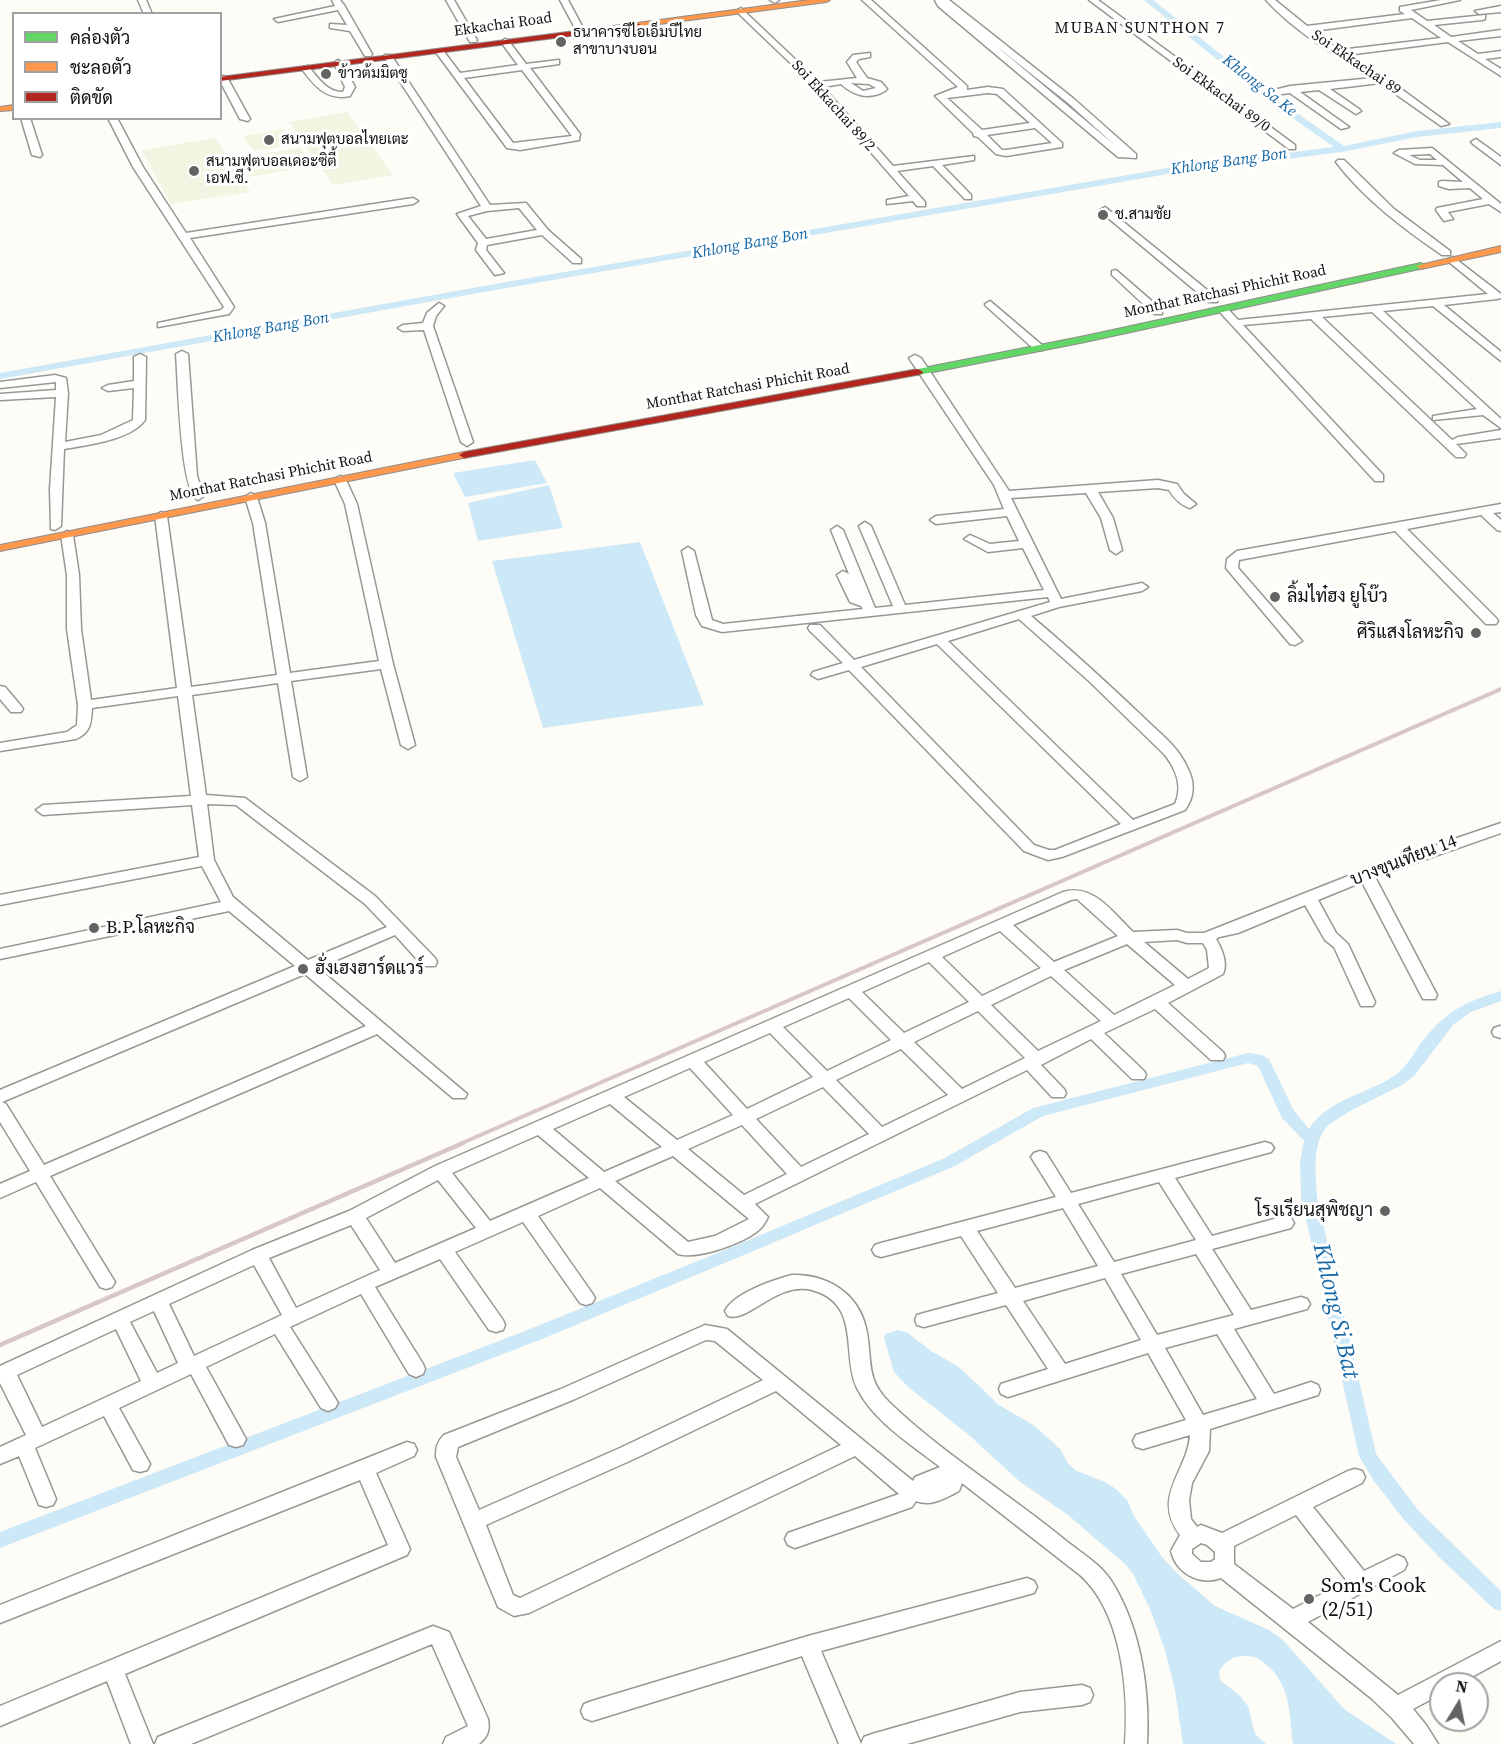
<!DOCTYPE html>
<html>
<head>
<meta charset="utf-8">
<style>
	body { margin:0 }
	#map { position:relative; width:1501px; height:1744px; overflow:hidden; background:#fdfcf7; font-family:"Source Serif 4",Sarabun,serif }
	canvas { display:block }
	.legend { position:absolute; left:12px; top:12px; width:210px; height:108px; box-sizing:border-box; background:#fff; border:2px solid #a0a0a0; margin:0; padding:8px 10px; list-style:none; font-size:18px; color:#111 }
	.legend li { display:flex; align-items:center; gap:12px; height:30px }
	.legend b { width:30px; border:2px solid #a0a0a0 }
	.north { position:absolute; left:1429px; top:1672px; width:60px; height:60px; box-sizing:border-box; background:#fff; border:2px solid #a0a0a0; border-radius:50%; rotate:10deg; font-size:16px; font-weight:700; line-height:24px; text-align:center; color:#111 }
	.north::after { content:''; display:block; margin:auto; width:21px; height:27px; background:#646362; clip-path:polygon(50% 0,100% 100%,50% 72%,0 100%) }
</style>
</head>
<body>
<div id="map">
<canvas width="1501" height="1744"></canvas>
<ul class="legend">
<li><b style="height:8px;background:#63d668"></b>คล่องตัว</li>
<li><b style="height:8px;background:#ff974d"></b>ชะลอตัว</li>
<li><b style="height:8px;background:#b3261e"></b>ติดขัด</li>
</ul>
<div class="north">N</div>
</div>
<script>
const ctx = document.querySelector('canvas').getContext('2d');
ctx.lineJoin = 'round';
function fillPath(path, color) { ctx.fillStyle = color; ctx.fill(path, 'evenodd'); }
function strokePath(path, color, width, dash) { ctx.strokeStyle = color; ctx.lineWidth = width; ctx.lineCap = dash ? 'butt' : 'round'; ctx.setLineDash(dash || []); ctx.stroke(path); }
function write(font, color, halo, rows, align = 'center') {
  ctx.font = font + ' "Source Serif 4",Sarabun,serif'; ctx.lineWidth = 6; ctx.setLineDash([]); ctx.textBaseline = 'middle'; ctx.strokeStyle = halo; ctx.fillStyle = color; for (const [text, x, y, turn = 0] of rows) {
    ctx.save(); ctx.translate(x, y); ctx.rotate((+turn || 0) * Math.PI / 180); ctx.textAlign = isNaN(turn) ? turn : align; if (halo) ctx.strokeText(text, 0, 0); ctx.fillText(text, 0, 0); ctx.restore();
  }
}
const pitch = new Path2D(`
	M347,112L369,142L317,151L370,143L393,175L333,185L289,122Z
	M284,129L295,144L254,151L243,136Z
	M215,138L250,192L171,204L141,150Z
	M301,148L313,166L247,177L235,158Z`);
const water = new Path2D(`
	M535,460L547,483L465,497L453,473Z
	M549,485L563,528L478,541L468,503Z
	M640,542L704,705L543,728L492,561Z
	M898,1330L908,1333L931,1351L959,1367L999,1405L1035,1426L1061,1450L1067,1462L1075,1470L1107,1483L1116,1489L1127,1500L1134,1516L1162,1557L1178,1574L1215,1606L1269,1630L1283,1640L1344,1709L1396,1744H1293C1289,1713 1291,1682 1263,1662C1257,1658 1254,1656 1246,1656C1233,1656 1226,1660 1219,1671L1220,1680L1239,1695L1248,1706L1255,1734L1266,1744H1183L1175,1690L1165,1650L1150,1609L1133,1574L1125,1564L1068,1515L1019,1481L970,1436L907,1386L894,1372L884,1338L885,1334Z`);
const canal = new Path2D(`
	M1144,0H1153L1274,97L1344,146L1417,131L1501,122V128L1417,137L1342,152L1168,174L495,290L0,379V373L495,284L1168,168L1334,147L1268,101Z
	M1501,991V1001L1471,1012L1454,1024L1414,1076L1402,1085L1350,1111L1328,1125C1311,1145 1316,1173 1317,1197L1376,1454L1418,1510L1501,1591V1611L1494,1609L1440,1558L1405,1521L1374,1481L1359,1456L1301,1197L1300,1162L1304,1141L1282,1118L1258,1066L1248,1063L1043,1116L955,1166L732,1260L537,1341L0,1548V1532L525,1331L720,1252L945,1158L1033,1108L1248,1053L1262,1055L1269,1059L1294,1111L1309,1129C1326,1101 1365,1094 1391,1078C1405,1070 1412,1056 1421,1043C1445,1012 1464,1002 1501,991Z`);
const street = new Path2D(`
	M138,0H146L152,14H144Z
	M332,0H340L344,5L372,54L371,56H365L350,31L330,28V24L347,25L338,10L278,22L274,19L335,6Z
	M446,0H454L477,40L476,42H470Z
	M560,0H568L582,26L581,28H575Z
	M770,0H779L775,3Z
	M862,0H871L967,86V90L988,87L1003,89L1062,143V147L1006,156L996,154L978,137L974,136L973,133L935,96L958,87ZM988,93L997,94L1030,123L982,130L947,98ZM1035,128L1052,143L1006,150H1002L987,135Z
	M935,0H949L1074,99L1136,154V158L1118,157L938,6ZM995,45L1068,103L1117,147Z
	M1089,0H1098L1295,145V149H1289Z
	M1266,0H1275L1307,26L1405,14L1400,11V7L1441,0H1460L1411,10L1427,21L1485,15V19L1482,20L1434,25L1451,37L1501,30V36L1458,41L1478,54L1501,51V57L1485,59L1501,69V76L1448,42L1347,55L1393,83L1449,124L1441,126L1380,83L1330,89L1359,109L1361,111L1356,114L1319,90L1300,92L1349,127L1341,129L1290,93L1267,96L1262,93L1290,86L1373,78C1336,56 1295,32 1266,0ZM1412,18L1441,38L1340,50L1313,31Z
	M1501,6V12L1479,14L1475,11Z
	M741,8L819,82L857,78L847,62L853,55L870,53V57L859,59L856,62L867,78L881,82L887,89L885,91C869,100 854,96 841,84L823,87L893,166L974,156V160L942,165L971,195V199H965L933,166L897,171L925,202V206H917L913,201L887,204V200L909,196L805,77L738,13L737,11ZM851,83L869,84L876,88L863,91Z
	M505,39L508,40L526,64L559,60V64L530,68L580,134L579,140L520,150L507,148L435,51L442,49L460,73L518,65L501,42ZM522,70L572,136L513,143L464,78Z
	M385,55H391L490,205L526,203L548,230L581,259V263H573L542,235L487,245L486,250L504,273L495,275L476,250L478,243L457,214L481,206L384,57ZM519,208L537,230L486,239L468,216L487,211Z
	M338,60L342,63L355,87L350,96C326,101 314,85 301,68L308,66C318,78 327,92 343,92L345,87L334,63Z
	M224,76L228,79L250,119L248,121L240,119L220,81L221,77Z
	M21,118H30L42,155L40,157L32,155Z
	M108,118H117L143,167L186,233L413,198L418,201L413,204L190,238L234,307L229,314L158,327V323L221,310L224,307L133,167Z
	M1476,139L1501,157V165L1473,144L1471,142Z
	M1432,148L1501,204V212L1489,204L1448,212L1453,219L1444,221L1436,210L1437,208L1483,199L1470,188L1449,189L1439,186V182L1442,181L1463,182L1443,165L1415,164L1394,153L1399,150ZM1430,154L1437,160H1420L1409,155Z
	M1338,160H1344L1394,209L1450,251V255H1442C1404,229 1364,199 1336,162Z
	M1105,207L1217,298V302H1209L1101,212L1100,210Z
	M1453,257L1501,294V298L1497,299L1444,305L1501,352V361L1433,306L1383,311L1501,419V428L1483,415L1433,420V416L1477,409L1372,312L1322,317L1452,440L1458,437L1501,430V438L1456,444L1466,454L1464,457H1456L1311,319L1243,325L1383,475V481H1375L1218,310L1219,308H1227L1238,320L1488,294L1449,262L1448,260Z
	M1116,270L1162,310V314H1154L1112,275V271Z
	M990,301L1043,346V350H1035L986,306L985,304Z
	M439,303L444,306L436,316L433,326L473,442L467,446L461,442L424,330L403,331L398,328L403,325L423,323L427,313Z
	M182,351L188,354L197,476L204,496L198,500C180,494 178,376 176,354Z
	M140,354L146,357L145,420C131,440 87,445 64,449L61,526L55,530L51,529L50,489L56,397L0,400V394L56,390V382L0,388V382L55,375L66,378L68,393L65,442L101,435L133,420L134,388L108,391L102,388L108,385L134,381V357Z
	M915,355L921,358L1009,491L1158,480L1177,484L1184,494L1196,504L1190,508C1180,505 1174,498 1169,490L1158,488L1098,492L1113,518L1122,550L1116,554L1110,550L1101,518L1086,493L1011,498L1061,599L1142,583L1148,587L1142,591L1059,607L1031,616C1069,648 1105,681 1141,715C1157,731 1178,746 1187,767C1195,782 1195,796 1185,810L1062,857L1048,860L1024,851L849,670L818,679L811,675L813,672L843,663L810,631L808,628L810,625H820L854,660L1050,602L1048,597L722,632L702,626L696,615L682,551L688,547L694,551L712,620L723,624L863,609L861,606L850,602L837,575L843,571L849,574L831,530L837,526L843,530L875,608L893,606L859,526L865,522L871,526L905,605L1044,590L1023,548L988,552L964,539L970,535L990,544L1019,541L1007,516L936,524L930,520L936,516L1004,509L994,485L909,358ZM1019,619L1090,682L1165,755C1176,769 1183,787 1175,804L1133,820L948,641ZM937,644L1121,824L1055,850H1049L1034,845L861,667Z
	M340,476L346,480L357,504L393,664L415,745L408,749L401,745L381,669L291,681L307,777L300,781L293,777L278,683L192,695L206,795L245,798L375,896L435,958L437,962L435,966H423L395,935L318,968L467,1094L465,1098H453L377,1034L50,1176L115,1282L112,1287L106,1289L100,1287L36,1182L0,1198V1184L30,1171L0,1122V1090L295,966L229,911L0,959V949L221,902L202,866L0,905V895L199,857L192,805L43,815L36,810L43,805L191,796L178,696L92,708C91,723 91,732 76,739L0,751V743L67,732L77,725L78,705L67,629V575L61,535L67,531L73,535L79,575L81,629L91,700L177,688L155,516L161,512L167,516L191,687L277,675L253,523L245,497L251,493L257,497L265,523L290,673L379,661L345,504L334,480ZM207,804L236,805L365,904L387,927L308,960L233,897L214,860ZM305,974L366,1026L44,1165L6,1104L2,1102Z
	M1501,504V512L1493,513L1501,520V531L1497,530L1481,515L1407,529L1496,618L1498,621L1496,624H1486L1395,531L1239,560L1238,568L1302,641L1295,645L1290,644L1226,568L1227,559L1237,551Z
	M0,686L5,687L21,706L23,709L21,712H11L0,699Z
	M1501,823V833L1375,877L1437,995L1435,999H1423L1362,882L1318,900L1336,933L1348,944L1375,1002L1373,1006H1361L1334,947L1325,940L1305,905L1238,933L1219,937L1216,939C1222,949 1228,963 1223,974L1168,1003L1223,1052L1225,1056L1223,1060H1211L1155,1009L1104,1033L1144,1071L1146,1075L1144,1079H1132L1091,1039L1041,1065L1064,1089L1066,1093L1064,1097H1052L1027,1070L755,1204L768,1217C766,1221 763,1226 760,1229C745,1243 697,1260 678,1254L600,1188L538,1216L592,1293L595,1298L592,1303L586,1305L580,1303L523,1222L455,1252L503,1320L505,1325L503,1330L496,1332L489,1330L440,1259L375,1287L423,1364L425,1369L423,1374L416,1377L409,1374L361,1294L290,1327L335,1398L338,1403L335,1408L328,1411L321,1408L275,1334L206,1367L246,1439L243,1445L236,1447L229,1445L191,1374L119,1408L150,1464L147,1470L140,1472L133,1470L104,1416L35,1448L56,1499L53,1505L46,1507L39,1505L19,1456L0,1464V1447L26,1435L0,1383V1366L252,1250L349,1211L435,1166L1063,892C1093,883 1113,913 1133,932L1177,930L1187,933H1204L1361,871ZM1077,899L1118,936L1054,962L1013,925L1071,900ZM1000,931L1041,968L982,996L942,957ZM1177,940L1187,943H1203L1207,950L1209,968L1188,979L1144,942ZM1127,944L1175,985L1114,1015L1064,970ZM929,962L969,1002L904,1033L862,992ZM1051,976L1101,1021L1038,1051L991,1005ZM849,998L891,1040L827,1071L783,1027ZM978,1011L1025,1058L962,1089L914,1042ZM770,1033L813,1077L747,1109L704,1062ZM901,1049L948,1095L882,1127L836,1080ZM690,1068L733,1115L677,1140L624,1097ZM823,1087L869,1134L801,1167L756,1119ZM610,1104L662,1147L604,1172L553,1129ZM742,1125L787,1174L744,1195L688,1149ZM538,1135L589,1178L490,1221L452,1173ZM673,1156L749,1219L715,1236L688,1242L615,1181ZM438,1180L476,1228L395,1263L366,1218ZM351,1225L380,1270L296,1308L269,1258ZM254,1265L282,1315L194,1356L169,1304ZM154,1311L178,1363L157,1373L130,1322ZM116,1329L141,1381L42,1427L17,1375Z
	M1500,1026H1501V1038L1494,1036L1492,1032L1494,1028Z
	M1265,1142L1271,1144L1274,1148L1271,1152L1175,1178L1212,1236L1285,1216L1291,1218L1294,1223L1291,1228L1212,1249L1251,1310L1301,1297L1307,1299L1310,1304L1307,1309L1234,1329L1274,1394L1311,1382L1318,1385L1320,1390L1318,1395L1210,1429L1209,1451L1192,1483L1189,1500L1191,1519L1197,1527L1201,1525L1222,1533L1348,1471L1355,1469L1362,1471L1365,1477L1362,1483L1313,1507L1364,1571L1397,1555L1404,1558L1407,1564L1404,1570L1308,1622L1398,1695L1501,1641V1661L1459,1684H1441V1694L1413,1709L1426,1725L1438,1744H1414L1392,1718L1371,1698L1221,1578C1199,1586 1176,1573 1171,1551L1180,1535C1151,1496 1188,1471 1190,1435L1143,1449L1136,1447L1133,1441L1136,1435L1186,1420L1148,1353L1008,1397L1001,1394L999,1389L1001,1384L1048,1369L1006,1305L924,1327L917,1325L915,1320L917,1315L924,1313L998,1293L961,1236L881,1257L875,1255L872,1250L875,1245L881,1243L1056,1197L1031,1157L1034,1153L1040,1151L1046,1153L1071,1193ZM1159,1182L1196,1240L1114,1262L1078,1204ZM1063,1208L1098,1266L1015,1288L977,1231ZM1196,1254L1234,1315L1157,1335L1121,1274ZM1105,1278L1141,1340L1065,1364L1023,1301ZM1217,1334L1257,1399L1203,1415L1165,1348ZM1296,1515L1347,1581L1293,1609L1234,1564V1546ZM1201,1543L1207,1545L1215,1552V1559L1211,1562H1201L1192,1554V1549Z
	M792,1275C827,1274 858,1293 866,1328C873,1358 864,1378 890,1403C943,1454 1008,1493 1065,1540C1081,1553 1101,1564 1112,1582C1141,1629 1150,1690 1147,1744H1125C1129,1692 1122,1612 1080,1575L962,1483L959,1491C945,1498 932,1507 916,1501L912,1507L795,1548L788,1545L785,1539L788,1533L899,1494L855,1456L529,1613L514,1616L498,1607L436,1457C436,1447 437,1442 444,1435L561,1389L705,1325L727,1329L913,1481L915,1477L940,1467C912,1445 873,1421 857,1388C841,1354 862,1304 812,1290C777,1281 748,1323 728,1316L725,1311C734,1293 773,1280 792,1275ZM706,1340L715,1341L763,1380L620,1448L479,1510L456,1457L458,1447L575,1399ZM776,1391L841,1445L520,1598L513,1595L486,1525L634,1459Z
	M407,1442L414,1444L417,1450L414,1456L376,1473L410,1549L407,1555L125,1674L153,1744H131L107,1681L0,1726V1706L388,1545L360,1480L0,1623V1605Z
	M1027,1578L1034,1581L1037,1587L1034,1593L821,1651L861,1744H839L802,1656L592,1721L584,1718L581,1711L584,1704L592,1701L808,1636Z
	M433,1626L449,1632L488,1719C490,1731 488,1736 479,1744H443L446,1737L468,1726L432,1644L191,1744H155L158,1737Z
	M1082,1685L1090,1688L1093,1695L1090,1702L1082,1705L1020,1712L907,1744H861L864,1737L872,1734L1020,1692Z`);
const fast = new Path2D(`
	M1421,263L1426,266L1424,268L1085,342L918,375L913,372L918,369L1085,336Z`);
const slow = new Path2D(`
	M809,0H830L826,2L637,27L633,25L637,23Z
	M14,105V110L0,111V107Z
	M1501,246V252L1421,269L1416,266Z
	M464,452L469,455L468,457L0,551V545Z`);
const jam = new Path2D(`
	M637,23L641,25L640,27L220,81V77Z
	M918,369L923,372L922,374L464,458L459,455L464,452Z`);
const railFar1 = new Path2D(`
	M460,1144L1501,689`);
const rail = new Path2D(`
	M0,1345L463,1143`);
const markers = [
	[561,42,6,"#646362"],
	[326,74,6,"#646362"],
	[269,140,6,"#646362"],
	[194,171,6,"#646362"],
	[1103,215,6,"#646362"],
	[1275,597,6,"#646362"],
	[1476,633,6,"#646362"],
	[94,928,6,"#646362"],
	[303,969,6,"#646362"],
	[1385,1211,6,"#646362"],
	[1309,1599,6,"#646362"]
];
const farStreetnames = [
	["Ekkachai Road",503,25,-8],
	["Soi Ekkachai 89",1356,63,34],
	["Soi Ekkachai 89/0",1221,95,36],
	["Soi Ekkachai 89/2",833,106,48],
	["Monthat Ratchasi Phichit Road",1225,292,-12],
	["Monthat Ratchasi Phichit Road",748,387,-10],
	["Monthat Ratchasi Phichit Road",271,477,-11]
];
const farPoinames = [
	["ธนาคารซีไอเอ็มบีไทย",573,33],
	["สาขาบางบอน",573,50],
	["ข้าวต้มมิตซู",338,74],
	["สนามฟุตบอลไทยเตะ",281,140],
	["สนามฟุตบอลเดอะซิตี้",206,162],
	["เอฟ.ซี.",206,179],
	["ช.สามชัย",1115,215]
];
const farNeighbourhoodnames = [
	["MUBAN SUNTHON 7",1140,29]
];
const farWaternames = [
	["Khlong Sa Ke",1259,86,38],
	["Khlong Bang Bon",1229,162,-8],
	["Khlong Bang Bon",750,244,-10],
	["Khlong Bang Bon",271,328,-10]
];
const poiNames = [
	["ลิ้มไท๋ฮง ยูโบ๊ว",1287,597],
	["ศิริแสงโลหะกิจ",1464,633,"right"],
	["B.P.โลหะกิจ",106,928],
	["ฮั่งเฮงฮาร์ดแวร์",315,969],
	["โรงเรียนสุพิชญา",1373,1211,"right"]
];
const streetNames = [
	["บางขุนเทียน 14",1404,861,-21]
];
const nearPoinames = [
	["Som's Cook",1321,1587],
	["(2/51)",1321,1611]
];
const nearWaternames = [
	["Khlong Si Bat",1335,1311,77]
];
fillPath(pitch, '#f0f6e1');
fillPath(water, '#cde8f7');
fillPath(canal, '#cde8f7');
strokePath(street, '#979795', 3);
strokePath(fast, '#8e8d8b', 2);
strokePath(slow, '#8e8d8b', 2);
strokePath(jam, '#8e8d8b', 2);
fillPath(street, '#fffffe');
fillPath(fast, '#63d668');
fillPath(slow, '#ff974d');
fillPath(jam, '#b3261e');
strokePath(railFar1, '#d9c6c7', 4);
strokePath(rail, '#d9c6c7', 4.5);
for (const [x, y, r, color] of markers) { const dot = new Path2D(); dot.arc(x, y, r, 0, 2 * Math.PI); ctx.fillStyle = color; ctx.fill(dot); strokePath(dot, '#fff', 2); }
write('15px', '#111', '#fff', farStreetnames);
write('15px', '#111', '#fff', farPoinames, 'left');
ctx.letterSpacing = '1.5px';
write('16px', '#111', '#fff', farNeighbourhoodnames);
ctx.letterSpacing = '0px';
write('italic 16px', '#1768a6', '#fff', farWaternames);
write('18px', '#111', '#fff', poiNames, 'left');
write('18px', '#111', '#fff', streetNames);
write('21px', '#111', '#fff', nearPoinames, 'left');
write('italic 24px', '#1768a6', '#fff', nearWaternames);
</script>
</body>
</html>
